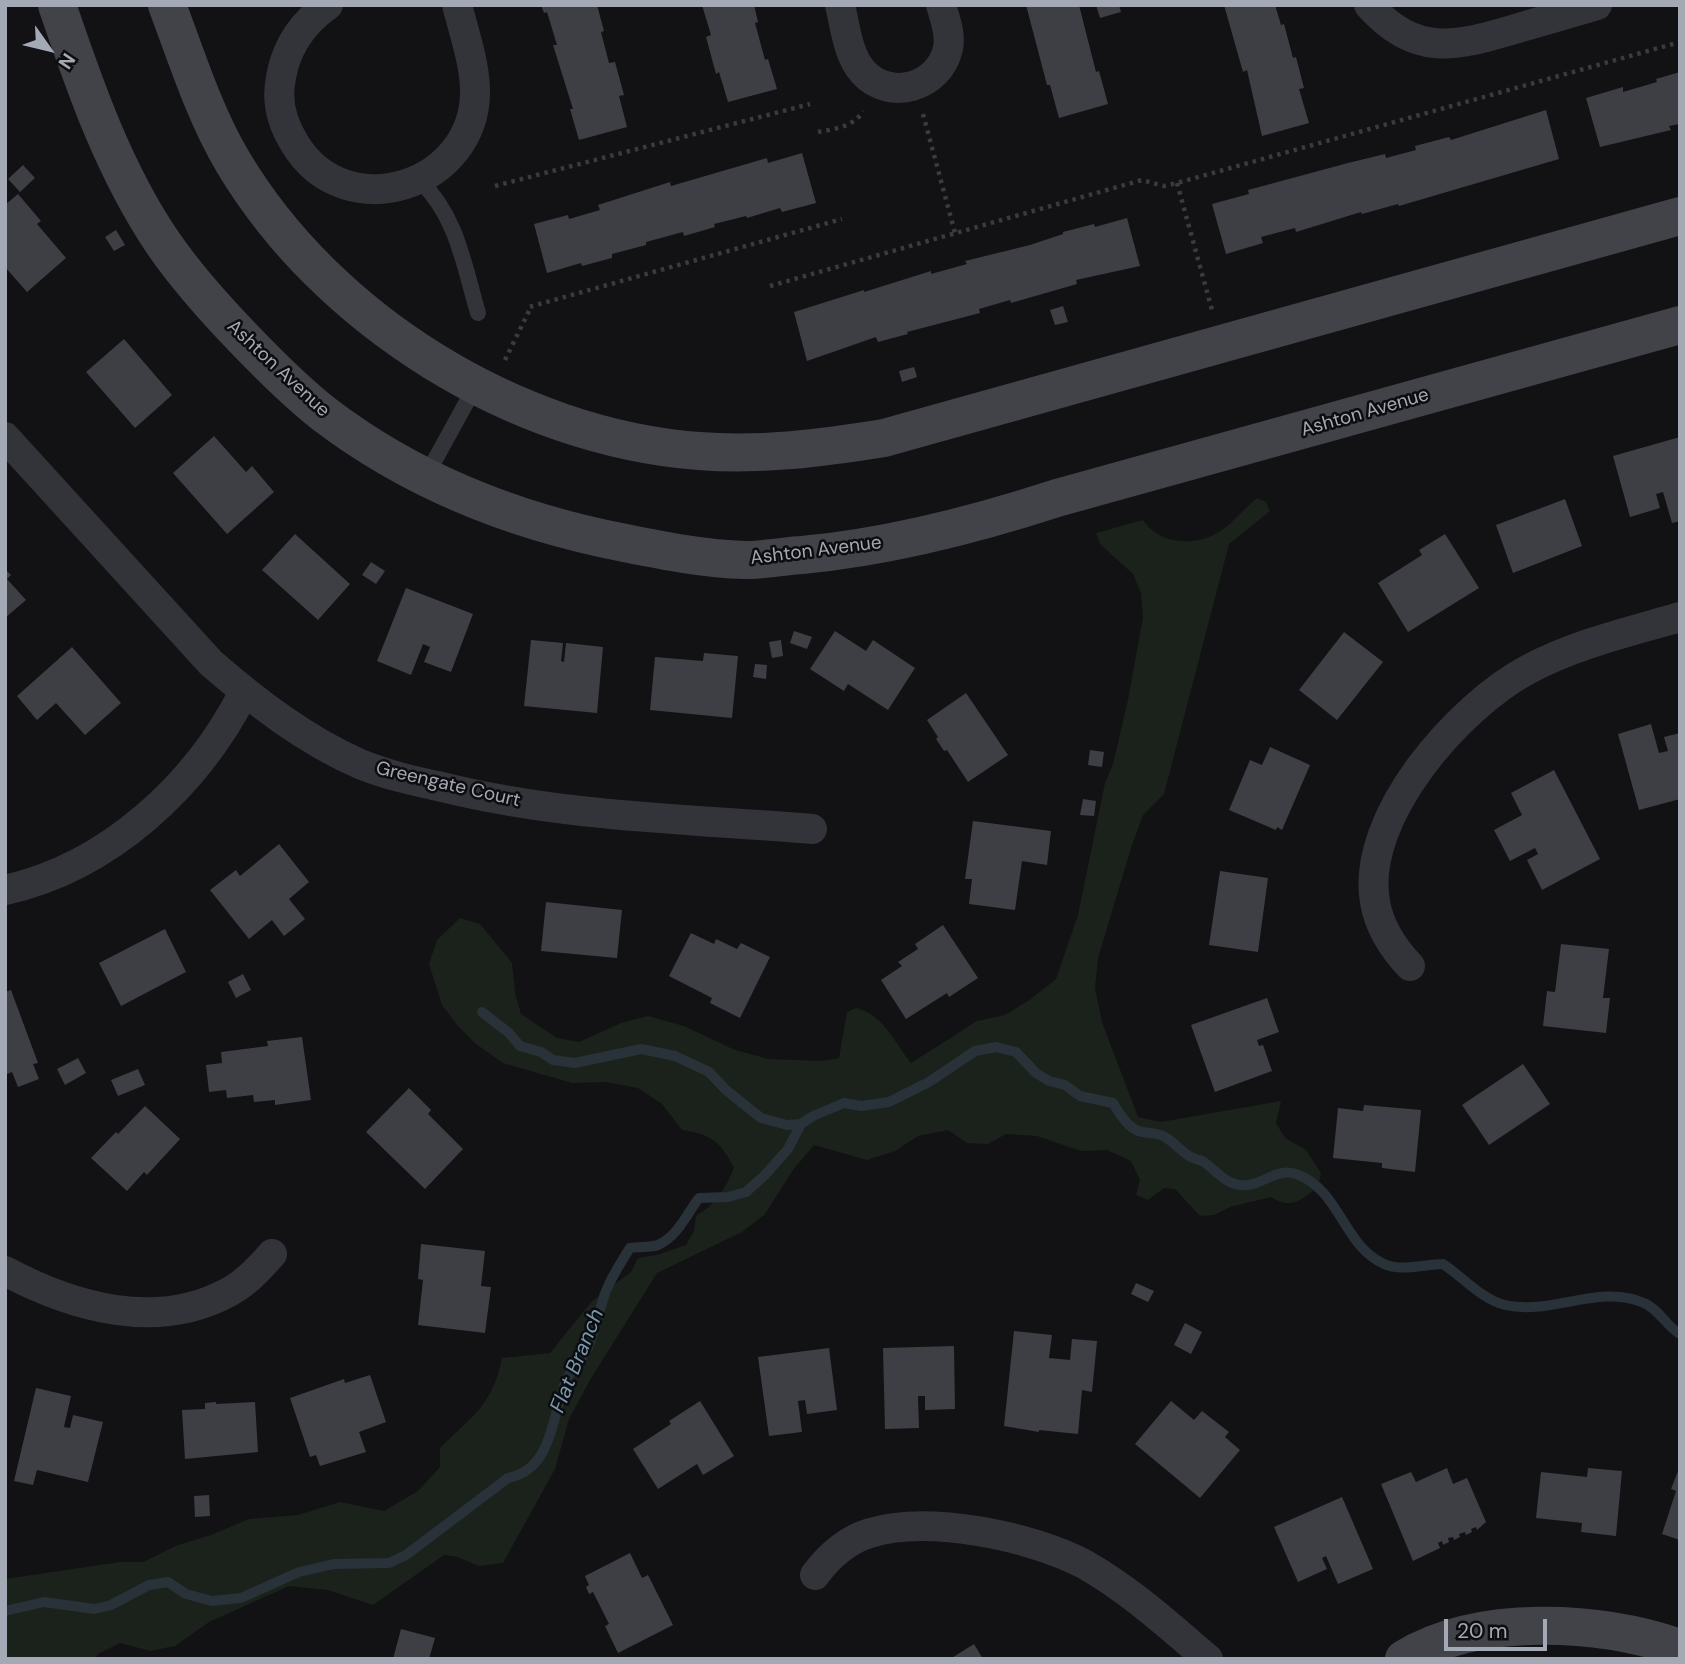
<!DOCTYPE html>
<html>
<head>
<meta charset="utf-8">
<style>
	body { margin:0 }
	#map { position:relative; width:1685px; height:1664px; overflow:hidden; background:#121214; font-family:"DM Sans",sans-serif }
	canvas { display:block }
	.frame { position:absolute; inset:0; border:7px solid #a3a9b5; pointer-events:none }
	.north { position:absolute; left:14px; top:14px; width:70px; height:70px; -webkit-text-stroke:5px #0d0d0f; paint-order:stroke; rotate:124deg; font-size:19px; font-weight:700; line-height:28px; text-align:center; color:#a3a9b5 }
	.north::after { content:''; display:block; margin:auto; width:24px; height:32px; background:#a3a9b5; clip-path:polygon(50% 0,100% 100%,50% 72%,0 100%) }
	.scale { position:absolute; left:1444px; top:1619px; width:103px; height:32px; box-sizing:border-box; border:4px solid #a3a9b5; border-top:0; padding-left:9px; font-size:21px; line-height:24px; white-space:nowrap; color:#a3a9b5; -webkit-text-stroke:5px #0d0d0f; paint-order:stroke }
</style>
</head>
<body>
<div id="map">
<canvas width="1685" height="1664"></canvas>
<div class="frame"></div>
<div class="north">N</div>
<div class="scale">20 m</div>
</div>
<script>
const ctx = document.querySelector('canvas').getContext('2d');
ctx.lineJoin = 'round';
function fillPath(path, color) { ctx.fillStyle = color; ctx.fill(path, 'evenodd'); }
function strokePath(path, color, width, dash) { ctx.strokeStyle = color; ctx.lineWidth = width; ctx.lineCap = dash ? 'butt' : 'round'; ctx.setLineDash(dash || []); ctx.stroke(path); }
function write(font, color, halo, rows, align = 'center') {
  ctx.font = font + ' "DM Sans",sans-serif'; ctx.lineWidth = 5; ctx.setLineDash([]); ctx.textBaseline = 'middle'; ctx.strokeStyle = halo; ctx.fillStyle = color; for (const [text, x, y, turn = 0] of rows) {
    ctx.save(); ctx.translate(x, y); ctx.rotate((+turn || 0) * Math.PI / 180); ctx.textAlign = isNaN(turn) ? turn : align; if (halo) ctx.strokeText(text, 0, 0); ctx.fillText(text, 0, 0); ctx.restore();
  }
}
const green = new Path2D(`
	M1257,498L1266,502L1270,511L1229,544L1164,794L1143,815L1131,848L1098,958L1095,988L1102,1022L1138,1117L1161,1122L1281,1101L1276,1123L1285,1138L1306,1150L1321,1173L1318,1187C1301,1200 1292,1210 1271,1197L1230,1207L1214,1215L1200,1216L1175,1189L1164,1188L1148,1200L1136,1195L1140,1180L1131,1161L1107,1150L1081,1151L1037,1136L1006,1134L988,1144L967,1143L948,1130L918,1136L895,1151L867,1160L814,1145L793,1170L765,1214L742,1232L657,1273L590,1380L569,1419L555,1469L503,1563L479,1566L457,1557L444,1555L373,1605L328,1590L289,1586L209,1622L175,1646L150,1651L120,1643L98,1654L95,1659H5V1579L120,1562H143L178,1545L211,1535L249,1519L298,1515L340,1502L384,1511L418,1491L440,1467V1448C473,1415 492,1406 502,1358L550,1353L592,1301L631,1272L638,1258L657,1255L686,1245L694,1231L696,1216C715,1205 726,1188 734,1168C721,1142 711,1134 682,1130L662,1104L638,1088L606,1082L572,1083L503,1063L476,1044L457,1025L442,1005L429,964L437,940L460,918L480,924L512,963L515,993L521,1014L557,1038L579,1042L621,1023L648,1016L684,1026L735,1050L769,1059L822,1061L839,1058L847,1012L856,1008C883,1014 895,1043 911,1063L977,1021L1005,1015L1031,999L1056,979L1078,915L1105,783L1113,764L1128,700L1143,617L1141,593L1133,574L1100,544L1096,533L1143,520C1161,547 1200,547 1225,528C1236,519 1246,507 1257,498Z`);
const stream = new Path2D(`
	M482,1012L509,1033L520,1046L541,1052L553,1060L575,1063L641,1049L675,1056L709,1072L726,1090L761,1118L787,1125L801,1124
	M5,1611L44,1602L94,1609L111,1605L149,1585L168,1582L186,1594L212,1601L241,1598L299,1572L334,1564L389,1563L406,1555L508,1478C552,1470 552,1417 565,1383C570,1371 582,1360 588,1347C596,1329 599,1309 606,1291C612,1276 621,1262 630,1248C639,1246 650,1248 658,1245C678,1236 686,1215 699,1198L728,1197L746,1192L765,1175L788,1149L801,1124L813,1116L844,1103L861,1106L889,1102L929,1082L975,1051L996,1047L1016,1052L1036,1073L1049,1081L1065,1085L1080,1096L1113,1103C1118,1111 1124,1122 1133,1128C1141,1135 1154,1131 1163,1136C1173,1141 1180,1150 1189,1156C1193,1159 1199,1159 1204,1162C1215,1170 1225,1183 1239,1185C1261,1188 1275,1167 1296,1174C1340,1189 1343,1246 1384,1264C1401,1272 1425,1264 1443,1264C1463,1277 1481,1299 1505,1305C1551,1316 1600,1283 1644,1303C1659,1309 1666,1326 1680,1334`);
const building = new Path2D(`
	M541,5H597L604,31L601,32L609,63L615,62L624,95L619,96L627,127L579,140L570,109H573L553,45H557L547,12L544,13Z
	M702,5H754L758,22L755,23L765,60L768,59L777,89L728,102L719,72L716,74L706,37L711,35Z
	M1026,5H1079L1096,72L1099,71L1108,104L1059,118L1050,85H1047Z
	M1096,5H1119L1121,12L1100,18Z
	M1224,5H1275L1281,25L1284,24L1293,58L1296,57L1304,88L1299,89L1309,123L1262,136L1247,70L1243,72Z
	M1680,72V124L1669,126L1671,130L1600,147L1586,98L1623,87V92L1657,82L1656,79Z
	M1546,110L1559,159L1399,206L1398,204L1362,214L1361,212L1296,232L1295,228L1261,237L1263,243L1226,254L1212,204L1249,194L1248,190L1348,163L1385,154L1386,158L1416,150L1415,146L1449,137L1451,140Z
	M802,153L816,203L782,212L780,208L747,218L746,216L714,224L715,227L684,236L683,232L646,242V245L612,254V258L582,266L581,263L547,273L534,224L568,215L569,219L600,210L598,205L670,182L671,186L767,158L768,163Z
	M23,165L35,178L20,192L8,179Z
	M18,194L41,221L37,224L66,258L27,292L5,267V205Z
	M1127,218L1140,266L1076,280L1077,284L1011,303L1010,300L979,309L980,313L907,332L908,334L878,342L876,337L807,361L794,312L864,290V292L931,271V274L967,264L965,261L1030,245L1063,234V232L1094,224L1095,227Z
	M116,230L125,245L114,251L105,237Z
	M1063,306L1068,322L1055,325L1050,310Z
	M124,339L172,395L135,428L86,372Z
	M914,367L917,377L902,382L899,371Z
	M214,436L246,472L252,466L274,492L227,534L173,473Z
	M1680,437V521L1672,523L1663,492L1656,494L1660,508L1630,517L1613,456Z
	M1565,499L1582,546L1513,573L1496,525Z
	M295,534L350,584L318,620L262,570Z
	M1445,534L1479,588L1408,632L1378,583L1422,555L1419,550Z
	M371,562L385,571L376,584L362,575Z
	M5,569L11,575L7,579L26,600L5,618Z
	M406,588L473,614L451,672L424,662L430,647L423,644L411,675L377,661Z
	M794,631L812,637L807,649L790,643Z
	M835,631L866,651L873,640L915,668L888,710L848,684L844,691L810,669Z
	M1344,632L1383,662L1337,720L1299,690Z
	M531,640L563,643L561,661L564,662L566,643L603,647L597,713L524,706Z
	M781,640L783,656L772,658L769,642Z
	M72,647L121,703L85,735L56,703L37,720L17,696Z
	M704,653L738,656L732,718L650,710L655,657L703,661Z
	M755,664L767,665L766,679L753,677Z
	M966,693L1008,755L968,782L947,750L944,751L936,739L938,737L927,720Z
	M1651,724L1659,753L1668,751L1664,737L1680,733V799L1639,810L1618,734Z
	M1270,747L1310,765L1282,830L1277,827L1276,830L1229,810L1250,760L1262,765Z
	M1090,750L1104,752L1102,767L1088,765Z
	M1554,770L1600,859L1542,890L1527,860L1538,854L1535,848L1510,861L1494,830L1522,815L1511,793Z
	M1083,799L1096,801L1094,816L1080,815Z
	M973,821L1051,831L1047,865L1022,861L1015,910L969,904L972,879H965Z
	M279,844L309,882L289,899L305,919L284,936L272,920L249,939L210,890L236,870L240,876Z
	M1220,871L1268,878L1258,952L1209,945Z
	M546,902L622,910L617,958L541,951Z
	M943,925L978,978L949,997L947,993L906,1019L881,980L902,966L898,962L918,949L915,944Z
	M165,929L186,972L121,1006L99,963Z
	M691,933L714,944L716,939L737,949L741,943L770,957L740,1018L710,1003L712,998L669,976Z
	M1561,944L1609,949L1603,998H1610L1606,1033L1543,1026L1547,991L1555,992Z
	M243,974L251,990L236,998L228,982Z
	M11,990L38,1063L33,1064L39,1079L18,1087L12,1072L5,1075V992Z
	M1267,998L1279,1032L1257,1040L1259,1046L1263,1045L1272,1071L1215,1092L1191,1025Z
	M302,1037L311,1100L275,1105V1100L254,1102L253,1095L227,1098L226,1090L209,1092L206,1065L222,1063L221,1052L268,1046L267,1041Z
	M78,1058L86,1073L65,1085L57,1069Z
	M1523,1064L1550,1104L1489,1145L1462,1105Z
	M138,1069L145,1085L118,1096L111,1080Z
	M409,1088L431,1110L428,1114L463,1149L425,1189L366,1132Z
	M1364,1105L1421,1110L1415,1172L1382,1168V1163L1333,1158L1338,1108L1363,1111Z
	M145,1106L180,1139L147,1175L144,1172L127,1191L91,1158L116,1132L118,1134Z
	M421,1244L485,1251L481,1286L491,1287L485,1333L418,1325L423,1280L418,1279Z
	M1136,1283L1154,1291L1148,1302L1131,1294Z
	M1185,1323L1202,1332L1191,1354L1174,1345Z
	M1014,1331L1052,1335L1049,1358L1070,1360L1072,1339L1097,1341L1092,1392L1082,1390L1078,1434L1039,1430V1432L1004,1426Z
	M954,1346L955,1409L925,1410V1396H918L919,1428L885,1429L883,1348Z
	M829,1348L837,1410L807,1414L805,1400L798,1401L802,1432L769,1436L758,1357Z
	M370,1375L386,1422L359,1432L366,1452L320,1466L316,1455L310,1457L290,1398L344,1379L345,1383Z
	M36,1388L71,1396L64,1427L70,1428L73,1415L103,1422L88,1482L37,1470L33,1485L14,1481Z
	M700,1401L734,1456L703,1475L697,1464L658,1489L633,1449L671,1424L669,1421Z
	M1171,1401L1194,1420L1202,1411L1229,1432L1225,1437L1240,1450L1200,1498L1135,1444Z
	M216,1402V1404L255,1402L258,1452L185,1459L182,1410L205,1409V1403Z
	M1680,1466V1540L1662,1534L1676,1491L1671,1489Z
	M1447,1468L1453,1484L1467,1478L1486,1522L1477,1530L1476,1527L1471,1529L1472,1532L1466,1535L1465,1532L1459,1534L1460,1537L1454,1540L1453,1537L1448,1538L1449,1542L1443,1545L1442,1541L1438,1543L1440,1548L1413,1561L1381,1484L1411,1472L1416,1482Z
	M1588,1468L1622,1471L1616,1536L1581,1532L1582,1523L1536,1518L1541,1472L1587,1477Z
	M209,1495L210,1516L195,1517L194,1496Z
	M1342,1497L1373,1569L1338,1584L1326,1556L1322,1558L1327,1569L1298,1582L1274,1527Z
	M630,1553L642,1578L648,1575L673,1625L618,1653L605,1626L609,1624L593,1592L589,1594L586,1587L589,1585L585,1576Z
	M401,1629L435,1638L429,1659H393Z
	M974,1644L983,1659H950Z`);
const path = new Path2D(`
	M923,114L955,233
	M818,132C834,129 854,127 863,111
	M1177,183L1212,310
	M495,186L810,104
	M770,286L1142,180L1164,186L1177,183L1680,42
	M505,360L529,311V307L842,219`);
const lane = new Path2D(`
	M420,181C457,216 464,266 478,313
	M425,478L476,385`);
const street = new Path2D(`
	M328,5C301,24 284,50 280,84C277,105 283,125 295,144C346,228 478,186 475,88C474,61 464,32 457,5
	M840,5C845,26 848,56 863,72C890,102 940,87 948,48C951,34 945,19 941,5
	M1369,5C1415,57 1455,47 1515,29C1542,21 1570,13 1597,5
	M5,437L211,663C256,702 305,740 360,764C387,775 414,781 442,787C563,817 689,819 812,829
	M5,890C109,867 197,785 244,692
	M1410,966C1393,948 1379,926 1375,902C1360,817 1459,706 1529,669C1576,644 1628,632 1680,617
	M5,1271C72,1307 156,1331 227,1293C245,1284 259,1269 272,1254
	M815,1575C829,1556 847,1540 870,1533C928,1515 1031,1536 1084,1564C1130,1590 1168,1625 1208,1659`);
const secondary = new Path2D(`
	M57,5C85,87 114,171 163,243C187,278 216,310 245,340C270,366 296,392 324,414C413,482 516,522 625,543C665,551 705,559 745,560C764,560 784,556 802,555C889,547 974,525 1057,498L1680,325
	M167,5C187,58 204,113 233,162C327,320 515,437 699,451C761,456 822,448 884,438L1680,216
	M1404,1659C1479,1613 1599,1620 1680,1648`);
const streetNames = [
	["Ashton Avenue",278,369,43],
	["Ashton Avenue",1365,413,-16],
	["Ashton Avenue",816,551,-7],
	["Greengate Court",448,785,13]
];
const waterNames = [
	["Flat Branch",578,1361,-68]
];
fillPath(green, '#1a221b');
strokePath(stream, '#283238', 10);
fillPath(building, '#3e3f44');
strokePath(path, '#393b40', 4.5, [3.5, 5]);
strokePath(lane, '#333439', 16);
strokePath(street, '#333439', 30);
strokePath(secondary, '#414349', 38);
write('19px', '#a3a9b5', '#0d0d0f', streetNames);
write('italic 21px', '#7899b2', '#0d0d0f', waterNames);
</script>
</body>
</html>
